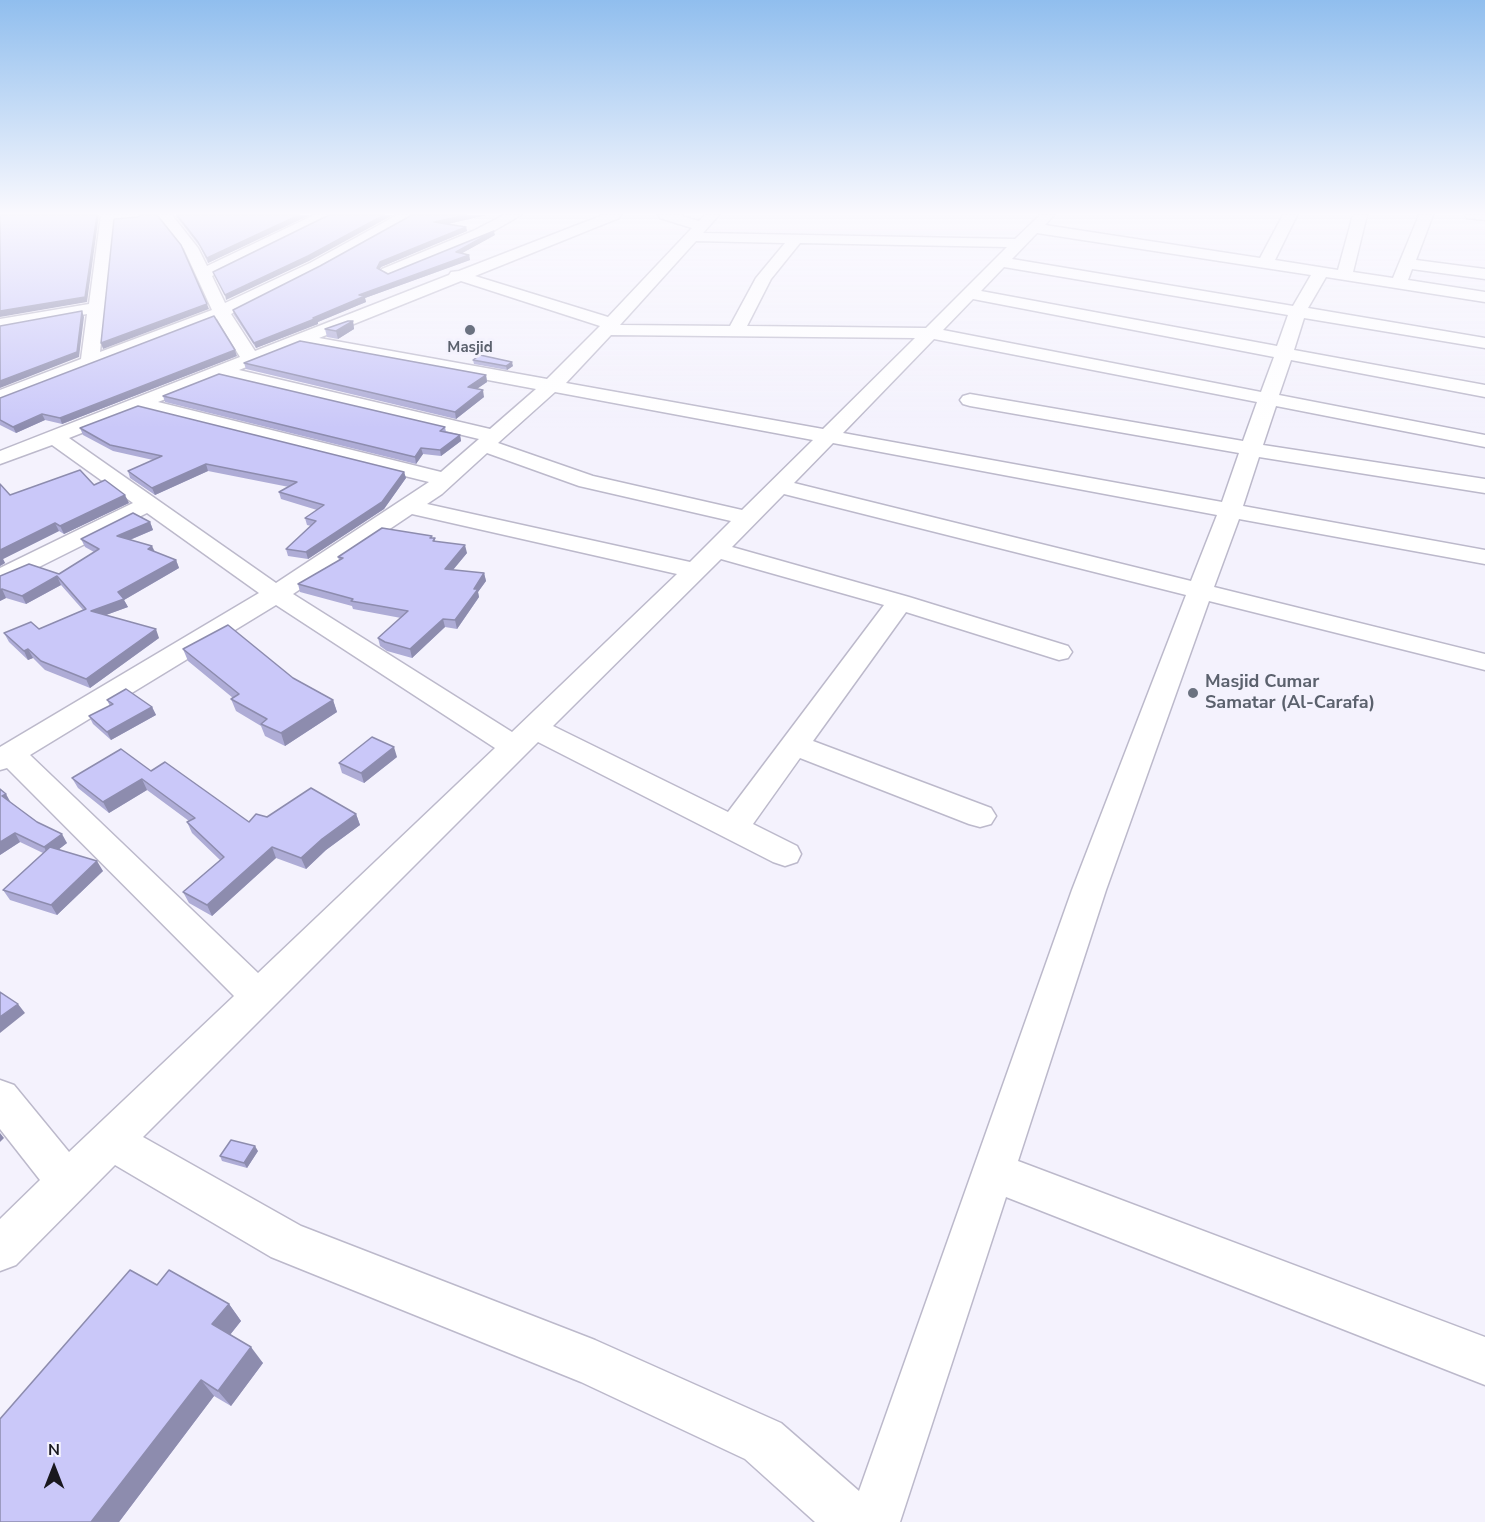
<!DOCTYPE html>
<html>
<head>
<meta charset="utf-8">
<style>
	body { margin:0 }
	#map { position:relative; width:1485px; height:1522px; overflow:hidden; background:#f4f2fd; font-family:"Nunito Sans",sans-serif }
	canvas { display:block }
	.north { position:absolute; left:24px; top:1438px; width:60px; height:60px; -webkit-text-stroke:4px #f4f2fd; paint-order:stroke; rotate:0deg; font-size:16px; font-weight:700; line-height:24px; text-align:center; color:#19181e }
	.north::after { content:''; display:block; margin:auto; width:21px; height:27px; background:#19181e; clip-path:polygon(50% 0,100% 100%,50% 72%,0 100%) }
</style>
</head>
<body>
<div id="map">
<canvas width="1485" height="1522"></canvas>
<div class="north">N</div>
</div>
<script>
const ctx = document.querySelector('canvas').getContext('2d');
ctx.lineJoin = 'round';
function strokePath(path, color, width, dash) { ctx.strokeStyle = color; ctx.lineWidth = width; ctx.lineCap = dash ? 'butt' : 'round'; ctx.setLineDash(dash || []); ctx.stroke(path); }
function fillPath(path, color) { ctx.fillStyle = color; ctx.fill(path, 'evenodd'); }
function write(font, color, halo, rows, align = 'center') {
  ctx.font = font + ' "Nunito Sans",sans-serif'; ctx.lineWidth = 6; ctx.setLineDash([]); ctx.textBaseline = 'middle'; ctx.strokeStyle = halo; ctx.fillStyle = color; for (const [text, x, y, turn = 0] of rows) {
    ctx.save(); ctx.translate(x, y); ctx.rotate((+turn || 0) * Math.PI / 180); ctx.textAlign = isNaN(turn) ? turn : align; if (halo) ctx.strokeText(text, 0, 0); ctx.fillText(text, 0, 0); ctx.restore();
  }
}
const minor = new Path2D(`
	M101,215H146L139,219L114,222L100,352L212,310L184,249L158,215H172L198,248L207,266L314,215H331L329,218L212,276L225,303L310,263L397,215H414L412,218L320,269L231,314L255,351L449,275L451,272L459,271L603,215H621L619,218L475,276L608,317L692,228L660,218L658,215H679L699,221L705,215H719L703,233L1015,239L1040,215H1054L1045,225L1260,258L1283,215H1297L1275,260L1338,270L1353,215H1367L1353,272L1393,278L1419,215H1433L1416,260L1485,269V279L1412,269L1408,280L1485,292V302L1326,277L1308,308L1485,338V348L1304,318L1294,350L1485,385V397L1291,360L1279,395L1485,435V447L1276,406L1263,445L1485,479V493L1259,457L1243,506L1485,550V564L1239,519L1214,587L1485,654V670L1209,601L1106,890L1018,1161L1485,1337V1385L1006,1197L900,1522H815L745,1459L581,1382L271,1257L115,1165L16,1265L0,1271V1219L40,1180L0,1129V1080L14,1085L69,1152L234,996L7,768L0,770V747L259,593L147,513L9,582L0,584V568L133,503L52,445L0,464V451L240,357L217,319L0,403V390L81,359L87,314L0,329V319L89,304ZM1037,233L1311,275L1293,306L1012,259ZM696,241L785,243L756,278L730,326L620,325ZM800,243L1007,247L926,328L747,326L771,279ZM1004,267L1288,315L1277,346L981,291ZM461,281L600,326L547,379L319,338ZM973,299L1274,357L1261,392L943,330ZM611,335L915,338L823,429L566,383ZM934,339L1257,402L1243,441L970,394L963,396L960,400L963,404L970,406L1239,453L1222,502L843,433ZM301,345L536,389L490,429L239,370ZM221,377L479,439L441,472L158,402ZM555,392L813,440L742,510L593,476L498,443ZM140,410L429,482L276,583L69,438ZM833,443L1217,515L1191,581L794,483ZM487,453L579,486L731,521L690,562L427,504L442,494ZM784,494L1186,595L1072,890L859,1491L781,1423L595,1340L301,1226L143,1137L538,742L773,862L785,866L797,862L801,854L797,846L753,824L800,758L969,824L980,827L991,824L996,816L991,808L813,741L906,612L1059,660L1068,658L1072,652L1068,646L909,597L732,547ZM412,514L677,574L512,732L293,594ZM721,559L884,605L728,812L553,726ZM276,605L495,748L258,973L30,755Z
	M504,215H521L483,237L394,275L388,277L380,272L382,269L473,231Z
	M1465,215H1485V220L1467,218Z`);
const wall = new Path2D(`
	M175,215H310L208,263L200,247Z
	M412,215H487L447,224L466,227L467,231L381,267L380,269L388,274L495,235L462,253L469,255L470,260L365,298L366,302L318,322V324L256,348L234,315L233,310L320,266Z
	M353,321L354,329L338,339L327,337L325,329Z
	M237,356L62,424L45,420L16,433L0,425V398Z
	M473,360L513,366L507,370L474,364Z
	M244,363L486,375L487,382L477,389L484,397L456,419L246,369Z
	M163,396L445,427L446,432L460,435L461,441L441,456L423,454L416,464L165,402Z
	M80,428L404,472L406,478L384,509L308,559L288,556L286,549L311,526L307,525L305,518L317,510L281,499L279,492L289,487L208,471L155,495L130,478L128,471L153,460L113,451L83,435Z
	M94,485L129,503L64,534L59,531L3,559L5,563L0,566L10,495Z
	M150,522L153,530L130,540L155,552L176,560L179,568L124,600L128,607L106,615L159,638L90,688L45,670L33,658L28,660L9,642L4,633L39,629L83,610L61,585L26,604L6,598L0,601V576L59,574L94,552L85,547L81,539Z
	M432,538H435V541L467,553L453,570L484,573L486,581L478,592L479,597L457,629L445,627L412,658L387,651L380,646L378,638L401,618L353,609L352,606L300,592L298,584L339,560L338,557Z
	M183,649L293,678L333,700L337,712L285,746L265,736L261,726L236,711L231,699L233,698L188,661Z
	M107,700L152,707L156,715L111,740L93,724L89,716L110,706Z
	M397,757L364,783L342,773L339,763Z
	M151,771L249,822L267,817L356,814L360,825L326,850L306,869L276,858L212,916L189,903L183,892L220,860L192,833L187,822L189,821L147,790L109,813L78,788L72,778Z
	M11,803L67,843L59,849L103,871L57,915L10,900L3,890L43,853L20,842L0,855Z
	M258,1151L247,1168L222,1161L220,1156Z
	M157,1285L229,1304L241,1321L230,1335L263,1363L231,1406L214,1396L119,1522H0Z`);
const shadedWall = new Path2D(`
	M97,215H99L87,302L0,317V311Z
	M299,215H310L208,263L207,258Z
	M384,215H393L309,261L226,300L225,295Z
	M466,215H487L435,227L434,222Z
	M466,227L467,231L381,267L378,272L377,268L380,262Z
	M494,231L495,235L457,256L456,252Z
	M469,255L470,260L365,298L366,302L318,322V324L256,348L254,343L313,318L359,295Z
	M207,304L209,309L103,349L101,343Z
	M82,311L84,317L79,357L0,388V381Z
	M353,321L354,329L338,339L336,331Z
	M235,350L237,356L62,424L60,418Z
	M512,362L513,366L507,370L506,366Z
	M486,375L487,382L469,394L468,387Z
	M483,390L484,397L456,419L455,412Z
	M42,414L45,420L16,433L13,427Z
	M460,435L461,441L441,456L440,450Z
	M421,448L423,454L416,464L415,457Z
	M206,464L208,471L155,495L152,488Z
	M404,472L406,478L384,509L308,559L306,552Z
	M125,495L129,503L64,534L60,526Z
	M150,522L153,530L120,544L117,536Z
	M55,523L59,531L3,559L5,563L0,566V550Z
	M465,545L467,553L447,577L445,569Z
	M152,546L156,554L148,549Z
	M176,560L179,568L124,600L128,607L95,619L91,611L118,592Z
	M484,573L486,581L478,592L479,597L457,629L455,620Z
	M57,576L61,585L26,604L22,596Z
	M2,589L6,598L0,601V590Z
	M443,619L445,627L412,658L410,649Z
	M156,629L159,638L90,688L86,679Z
	M28,649L33,658L28,660L24,651Z
	M333,700L337,712L285,746L281,733Z
	M152,707L156,715L111,740L107,732Z
	M394,747L397,757L364,783L361,773Z
	M142,779L147,790L109,813L103,802Z
	M6,794L11,803L2,796Z
	M356,814L360,825L326,850L306,869L301,858L322,839Z
	M15,833L20,842L0,855V842Z
	M62,834L67,843L49,857L44,847Z
	M272,847L276,858L212,916L207,905Z
	M97,861L103,871L57,915L51,905Z
	M18,1004L25,1013L0,1033V1017Z
	M0,1133L4,1138L0,1142Z
	M255,1146L258,1151L247,1168L244,1163Z
	M229,1304L241,1321L225,1341L212,1324Z
	M251,1347L263,1363L231,1406L218,1391Z
	M201,1380L214,1396L119,1522H91Z`);
const building = new Path2D(`
	M0,215H97L85,297L0,311Z
	M141,215H157L181,245L207,304L101,343L114,219L138,217Z
	M177,215H299L207,258L198,242Z
	M329,215H384L308,256L225,295L213,272Z
	M412,215H466L434,222L466,227L380,262L377,268L388,274L494,231L456,252L469,255L359,295L365,296L313,318H317L254,343L233,310L320,266Z
	M82,311L77,352L0,381V326Z
	M214,316L235,350L60,418L42,414L13,427L0,420V398Z
	M348,321H353L336,331L325,329Z
	M300,341L486,375L468,387L483,390L455,412L244,363Z
	M480,355L512,362L506,366L473,360Z
	M219,374L445,427L440,431L460,435L440,450L421,448L415,457L163,396Z
	M138,406L404,472L382,502L306,552L286,549L316,521L305,518L324,505L279,492L297,482L206,464L152,488L128,471L162,456L110,445L80,428Z
	M80,470L94,485L105,480L125,495L60,526L55,523L0,550V484L10,495Z
	M133,513L150,522L117,536L152,546L148,549L176,560L118,592L124,599L91,611L156,629L86,679L41,661L28,649L24,651L4,633L31,622L39,629L86,609L57,576L22,596L2,589L0,590V576L29,564L59,574L99,549L81,539Z
	M382,528L432,536L430,538H435L433,541L465,545L445,569L484,573L474,589H478L455,620L443,619L410,649L385,642L378,638L408,611L351,601L353,599L298,584L343,558L338,557Z
	M228,625L293,678L333,700L281,733L261,724L267,719L231,699L239,694L183,649Z
	M126,689L152,707L107,732L89,716L113,704L107,700Z
	M372,737L394,747L361,773L339,763Z
	M121,749L151,771L165,762L249,822L256,814L267,817L311,788L356,814L322,839L301,858L272,847L207,905L183,892L224,857L187,822L195,818L142,779L103,802L72,778Z
	M0,789L6,794L2,796L37,822L62,834L44,847L15,833L0,842Z
	M50,847L97,861L51,905L3,890Z
	M0,992L18,1004L0,1017Z
	M231,1140L255,1146L244,1163L220,1156Z
	M130,1270L157,1285L169,1270L229,1304L212,1324L251,1347L218,1391L201,1380L91,1522H0V1419Z`);
const markers = [
	[470,330,6,"#6b7280"],
	[1193,693,6,"#6b7280"]
];
const farWorshipnames = [
	["Masjid",470,348]
];
const worshipNames = [
	["Masjid Cumar",1205,683],
	["Samatar (Al-Carafa)",1205,704]
];
strokePath(minor, '#bcb9cb', 3);
fillPath(minor, '#fff');
fillPath(wall, '#aeacd6');
fillPath(shadedWall, '#8d8cae');
fillPath(building, '#cac8f9');
strokePath(building, '#8d8cae', 1.5);
const sky = ctx.createLinearGradient(0, 0, 0, 428);
sky.addColorStop(0, '#90beee');
sky.addColorStop(0.5, '#faf9fe');
sky.addColorStop(1, '#faf9fe00');
ctx.fillStyle = sky;
ctx.fillRect(0, 0, 1485, 428);
for (const [x, y, r, color] of markers) { const dot = new Path2D(); dot.arc(x, y, r, 0, 2 * Math.PI); ctx.fillStyle = color; ctx.fill(dot); strokePath(dot, '#f4f2fd', 2); }
write('bold 15px', '#5b616d', '#f4f2fd', farWorshipnames);
write('bold 18px', '#5b616d', '#f4f2fd', worshipNames, 'left');
</script>
</body>
</html>
